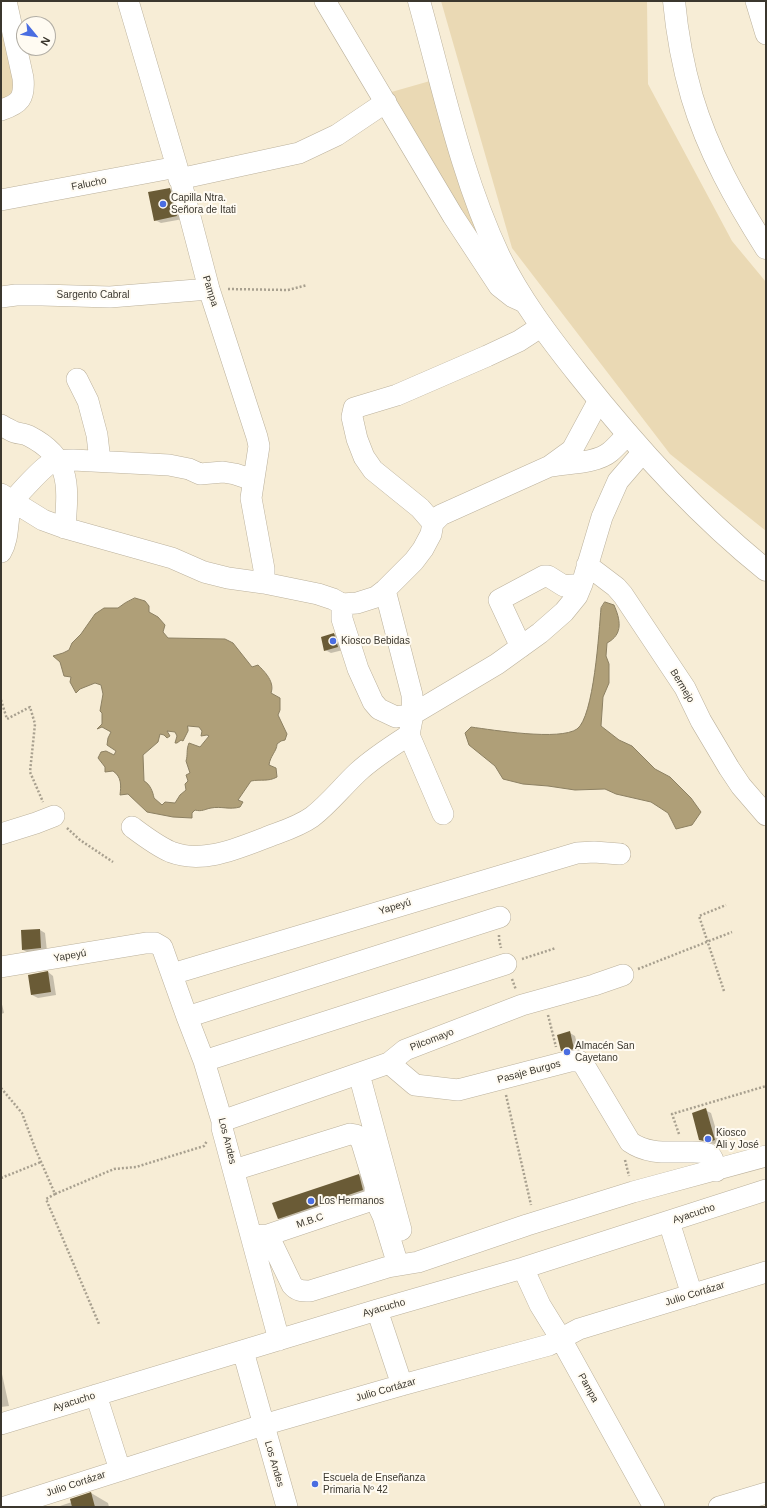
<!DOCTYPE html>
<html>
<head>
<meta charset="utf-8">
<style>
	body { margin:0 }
	#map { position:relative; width:767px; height:1508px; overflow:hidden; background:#f7edd6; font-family:Helvetica,sans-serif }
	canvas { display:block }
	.frame { position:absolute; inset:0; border:2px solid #3b372e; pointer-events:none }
	.north { position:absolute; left:16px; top:16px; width:40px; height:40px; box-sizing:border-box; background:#fffbf2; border:1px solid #b1ada4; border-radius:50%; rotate:119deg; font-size:11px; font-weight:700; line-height:16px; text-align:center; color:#3b372e }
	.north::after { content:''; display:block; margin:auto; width:14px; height:18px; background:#4a6de1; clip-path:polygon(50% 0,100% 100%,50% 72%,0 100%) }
</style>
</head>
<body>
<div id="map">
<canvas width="767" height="1508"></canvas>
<div class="frame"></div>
<div class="north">N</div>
</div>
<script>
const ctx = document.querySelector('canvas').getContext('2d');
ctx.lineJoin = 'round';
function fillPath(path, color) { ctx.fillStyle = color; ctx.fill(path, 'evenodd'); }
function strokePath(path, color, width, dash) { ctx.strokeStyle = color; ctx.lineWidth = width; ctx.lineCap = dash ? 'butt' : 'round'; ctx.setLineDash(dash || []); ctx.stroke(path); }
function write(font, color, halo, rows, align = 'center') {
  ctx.font = font + ' Helvetica,sans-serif'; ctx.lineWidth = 4; ctx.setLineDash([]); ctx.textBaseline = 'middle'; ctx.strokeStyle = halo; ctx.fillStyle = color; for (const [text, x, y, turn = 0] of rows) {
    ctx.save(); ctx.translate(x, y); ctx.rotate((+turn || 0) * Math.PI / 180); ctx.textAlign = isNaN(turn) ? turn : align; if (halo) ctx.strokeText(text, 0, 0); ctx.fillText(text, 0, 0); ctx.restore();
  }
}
const green = new Path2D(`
	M441,1H647L648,84L732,241L766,282V531L670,454L512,248Z
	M1,17L15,79L12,93L1,101Z
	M430,81L495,270L388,93Z`);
const water = new Path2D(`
	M135,598L145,601L149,606V612L158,617L165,625L163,632L168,638L225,639L233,643L252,667L258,665C265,672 275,682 271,693L280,698V710L278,715L287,734L285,740L281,741L277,744C277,751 270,756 269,765L276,768L277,777C268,782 261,779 251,781L238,800L243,802L240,807C230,810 221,806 211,808C205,809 202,812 195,810L192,813V818L173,817L147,812L128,794L120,795C121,786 122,777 113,771L105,772V767L98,758L101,752L106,751L114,755L116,751L107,745L108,738L111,732L102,727L97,729L102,724V713L100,711L103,694L101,685L95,683L80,689L76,693L70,682L71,677L64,676L60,662L53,656L63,653L69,650L72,643L81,634L95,614L104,608H118L125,603ZM188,726L199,727L202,731L201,736L207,735L209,736L200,747L189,743C186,750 188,755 186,761L190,773L186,775L188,781L185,784L186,790L180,795L175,803L165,802L162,805L154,798C153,792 150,784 144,781L143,755L158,742L160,734L164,735L167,738L170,736L167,731L175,732L177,736L175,743H177L181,740L183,741L188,731Z
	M605,602L614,605C620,619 624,634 607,643L606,656L609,664V683L603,697L601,726L619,740L632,746L655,769L670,777L691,798L701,812L692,825L676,829L668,813L651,802L616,794L605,789L575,790L548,786L523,784L503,779L495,766L469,745L465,733L471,727C493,730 560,741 577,729C594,717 599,631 601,608Z`);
const shadow = new Path2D(`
	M170,189L176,192L183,219L161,223L155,220Z
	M334,634L340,638L343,650L331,653L325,650Z
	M40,930L45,933L47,951L29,953L23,950Z
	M48,972L53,976L56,995L38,998L32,995Z
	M1,1000L4,1013L1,1014Z
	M570,1033L575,1036L579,1052L568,1054L562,1050Z
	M705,1110L711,1113L720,1143L715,1144L706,1143L700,1139Z
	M359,1175L376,1185L380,1200L295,1228L278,1218Z
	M1,1374H2L9,1406L1,1407Z
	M91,1493L108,1503L109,1507H57L72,1502Z`);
const building = new Path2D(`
	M170,188L177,216L154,221L148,192Z
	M334,633L338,647L324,651L321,637Z
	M40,929L41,948L22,950L21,930Z
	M48,971L51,992L31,995L28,975Z
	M570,1031L574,1049L561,1051L557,1035Z
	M706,1108L715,1140L709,1142L699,1140L692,1113Z
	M359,1174L363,1190L278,1219L272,1203Z
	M91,1492L95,1507H72L70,1499Z`);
const path = new Path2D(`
	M228,289L288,290L307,285
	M1,700L7,719L30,707L35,724L30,772L43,802
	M67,828L80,840L113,862
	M499,935V939L501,948
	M522,959L556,948
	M638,969L732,932
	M512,979L516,990
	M724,991L699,916L726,905
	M548,1015L556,1047
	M1,1088L22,1113L35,1148L55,1194L46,1199L99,1324
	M506,1095L531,1205
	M679,1134L672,1114L766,1086
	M625,1160L629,1176
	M1,1178L41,1162
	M55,1194L114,1169L136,1167L204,1146L207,1141`);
const minor = new Path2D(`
	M128,1L177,167L209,289L257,437L259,446L251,498L264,569V583
	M325,1L453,216L499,286L513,297L524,302
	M756,1L766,34
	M1,110C20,104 25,98 23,78L6,1
	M179,179L299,153L337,135L386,102
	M1,200L177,167
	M1,297L16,295H42L110,297L209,289
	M77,379L88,401L97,435L100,461
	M1,425C4,427 8,429 12,431C17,434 24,433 29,436C72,458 68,486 65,528
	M552,466C569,463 597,463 610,452C616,447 622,440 628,434
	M1,494L43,520L65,528L172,558L204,572L228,578L264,583L318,594L333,599L342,604L357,603L376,597L385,590L414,561L423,549L431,534L433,523L420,508L373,470L364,457L357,439L352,417L354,408L397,395L487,356L519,341L542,326
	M433,523L441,515L550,466L572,450L599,400
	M1,552C10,537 6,519 12,503C15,497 44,466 51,463C58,460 65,460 73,460L169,465L189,469L200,474L223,472L235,474L253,480
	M587,565L616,587L623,595L685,688L701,721L729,768L741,786L766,815
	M385,590L412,695L413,714L409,735L443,814
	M342,604V619L358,669L373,702L379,709L396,717L413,714L497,664L540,633L564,612L577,596L582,584L602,517L618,481L643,452
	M521,647L499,600L544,576H548L564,586L582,584
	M132,827C144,836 157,846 171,852C202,864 236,849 265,838C280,832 298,827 312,817C329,804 342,787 358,772C373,758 392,746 409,735
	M1,834L36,823L54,816
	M1,967L146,943H155L162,947L187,1017L204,1061L222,1121V1128L279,1340
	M172,974L577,853L594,852L620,854
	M187,1017L500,917
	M204,1061L506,964
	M389,1063L415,1085L458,1090L570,1061H579L584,1065L630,1142C647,1154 666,1152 686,1152C693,1152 701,1151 708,1154C714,1157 714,1165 716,1171
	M359,1074L401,1230
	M222,1121L389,1063L405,1050L522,1005L594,985L623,975
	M234,1170L350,1134L356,1135L361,1140L375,1186V1199L383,1216L398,1265
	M669,1222L692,1295
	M268,1235L375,1199
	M252,1236L268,1235L292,1285C297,1291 302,1291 310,1291L388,1267L418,1262L527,1225L633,1192L766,1156
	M523,1268L540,1305L561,1339L654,1507
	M377,1310L402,1385
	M243,1351L287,1507
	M96,1395L120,1470
	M1,1424L377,1310L523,1268L766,1190
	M5,1507L263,1425L402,1385L549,1345L579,1329L766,1272
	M719,1507L766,1493`);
const major = new Path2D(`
	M419,1C443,87 461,175 499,256C520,299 549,337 579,375C635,446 695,513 766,570
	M674,1C677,33 683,66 692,97C708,151 736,201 766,248`);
const markers = [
	[163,204,4,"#4a6de1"],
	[333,641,4,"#4a6de1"],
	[567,1052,4,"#4a6de1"],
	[708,1139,4,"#4a6de1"],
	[311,1201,4,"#4a6de1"],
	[315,1484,4,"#4a6de1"]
];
const streetNames = [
	["Falucho",89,184,-11],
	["Pampa",210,291,73],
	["Sargento Cabral",93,295],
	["Bermejo",682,686,59],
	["Yapeyú",395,907,-17],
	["Yapeyú",70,956,-10],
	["Pilcomayo",432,1040,-21],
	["Pasaje Burgos",529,1072,-15],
	["Los Andes",227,1141,76],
	["Ayacucho",694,1214,-18],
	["M.B.C",310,1221,-19],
	["Julio Cortázar",695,1294,-17],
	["Ayacucho",384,1308,-16],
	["Pampa",588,1388,61],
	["Julio Cortázar",386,1390,-16],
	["Ayacucho",74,1402,-17],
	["Los Andes",274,1464,74],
	["Julio Cortázar",76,1484,-18]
];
const poiNames = [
	["Capilla Ntra.",171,198],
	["Señora de Itati",171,210],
	["Kiosco Bebidas",341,641],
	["Almacén San",575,1046],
	["Cayetano",575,1058],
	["Kiosco",716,1133],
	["Ali y José",716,1145],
	["Los Hermanos",319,1201],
	["Escuela de Enseñanza",323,1478],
	["Primaria Nº 42",323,1490]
];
fillPath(green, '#ead9b4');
fillPath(water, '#af9f78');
strokePath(water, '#8c8062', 1);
fillPath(shadow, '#0003');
fillPath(building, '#6a5b36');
strokePath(minor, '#bbb19c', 22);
strokePath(major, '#bbb19c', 23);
strokePath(path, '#a8a08f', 2.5, [2, 2]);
strokePath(minor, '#fff', 21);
strokePath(major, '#fff', 22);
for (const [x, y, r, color] of markers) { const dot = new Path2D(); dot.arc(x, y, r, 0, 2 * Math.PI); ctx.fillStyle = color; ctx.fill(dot); strokePath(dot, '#fffbf2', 1.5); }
write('10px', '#3b372e', '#fffbf2', streetNames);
write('10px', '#3b372e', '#fffbf2', poiNames, 'left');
</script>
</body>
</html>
